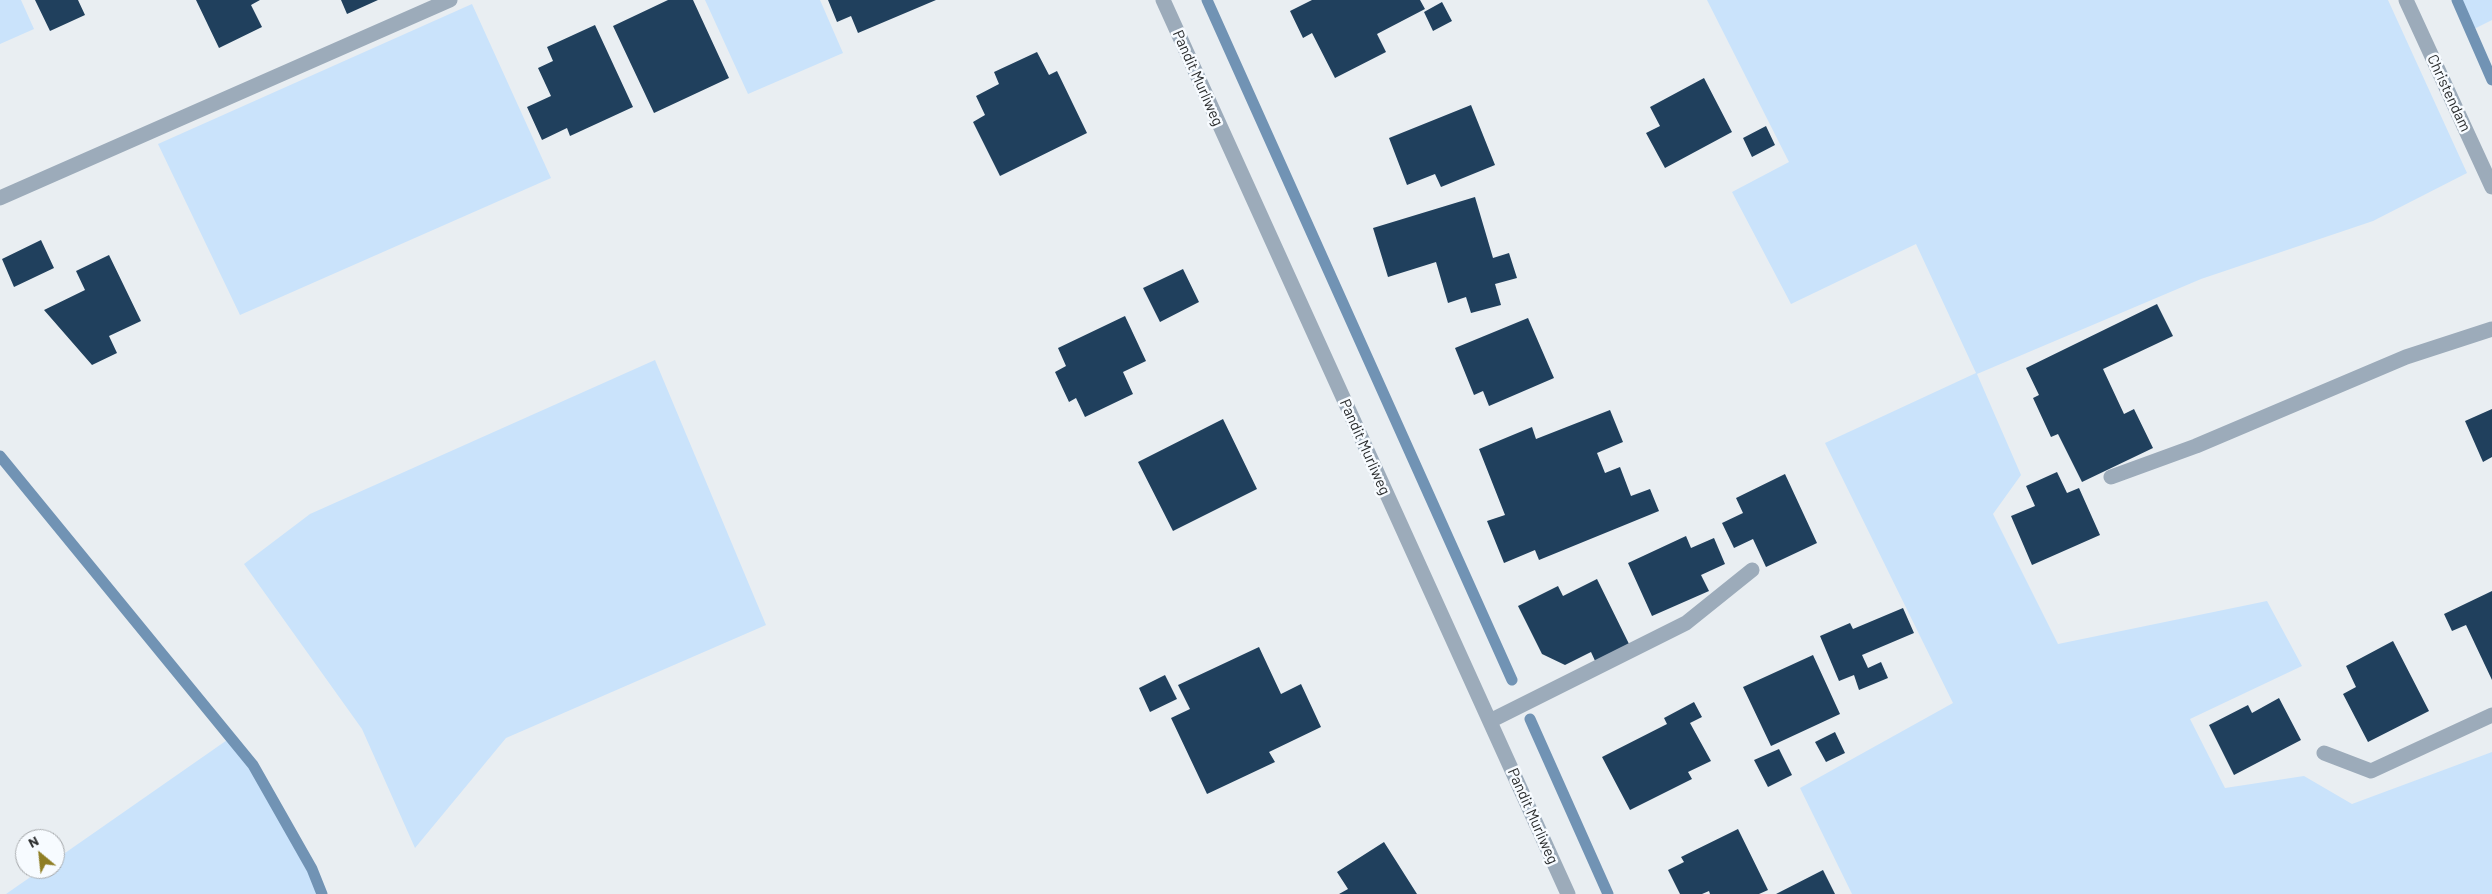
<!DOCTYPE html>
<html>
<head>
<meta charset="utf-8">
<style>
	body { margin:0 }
	#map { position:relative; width:2492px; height:894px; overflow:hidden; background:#e9eef2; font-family:Barlow,sans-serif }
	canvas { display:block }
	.north { position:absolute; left:15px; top:829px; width:50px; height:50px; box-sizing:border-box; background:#f7fbff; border:1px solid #a4a7aa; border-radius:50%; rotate:332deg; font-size:14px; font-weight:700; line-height:20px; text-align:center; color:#282a2b }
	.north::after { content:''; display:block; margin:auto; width:18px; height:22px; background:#8f7e24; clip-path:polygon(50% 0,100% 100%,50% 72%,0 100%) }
</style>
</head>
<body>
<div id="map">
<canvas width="2492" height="894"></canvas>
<div class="north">N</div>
</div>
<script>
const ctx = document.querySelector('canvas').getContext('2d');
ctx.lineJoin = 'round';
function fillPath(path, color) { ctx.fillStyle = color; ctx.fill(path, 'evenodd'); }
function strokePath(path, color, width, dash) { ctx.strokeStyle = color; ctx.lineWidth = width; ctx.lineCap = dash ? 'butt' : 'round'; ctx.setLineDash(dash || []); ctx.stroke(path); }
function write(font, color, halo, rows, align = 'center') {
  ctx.font = font + ' Barlow,sans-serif'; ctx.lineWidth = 5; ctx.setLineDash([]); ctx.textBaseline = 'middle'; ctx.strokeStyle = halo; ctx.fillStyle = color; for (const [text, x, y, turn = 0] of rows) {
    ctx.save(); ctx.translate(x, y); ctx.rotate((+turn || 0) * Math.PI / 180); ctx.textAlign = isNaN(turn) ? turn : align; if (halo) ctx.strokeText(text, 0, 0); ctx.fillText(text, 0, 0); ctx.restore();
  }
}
const green = new Path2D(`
	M0,0H21L34,29L0,44Z
	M705,0H820L843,53L748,94Z
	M1707,0H2388L2467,173L2373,221L2201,279L1977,374L2021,475L1993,514L2058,644L2267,601L2302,666L2190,719L2225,788L2304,776L2352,804L2492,752V894H1852L1800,788L1953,703L1825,443L1976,373L1916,244L1791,304L1732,192L1789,162Z
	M2457,0H2492V20L2470,31Z
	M472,4L551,178L240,315L158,144Z
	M655,360L766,625L506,738L415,848L362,729L244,564L310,514Z
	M230,738C265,779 303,843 322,894H6L42,869H55V860Z`);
const stream = new Path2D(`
	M1207,0L1512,680
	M2457,0L2492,80
	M0,456L253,765L312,869L322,894
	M1530,719L1608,894`);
const building = new Path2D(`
	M35,0H78L85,15L50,31Z
	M196,0H260L251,5L262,27L219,48Z
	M341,0H378L347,14Z
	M668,0H693L729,78L654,113L613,26Z
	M828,0H936L858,33L851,16L837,22Z
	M1312,0H1420L1425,9L1377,34L1386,52L1335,78L1312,33L1303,38L1290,11Z
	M1442,2L1452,21L1433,31L1424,12Z
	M595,25L633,107L570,136L567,128L542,140L527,107L551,96L538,68L553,61L547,47Z
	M1037,52L1049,75L1057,71L1087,133L1000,176L973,122L985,115L976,96L999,84L994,72Z
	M1704,78L1732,132L1665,168L1646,133L1660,126L1650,107Z
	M1471,105L1495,165L1441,187L1435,174L1407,185L1389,138Z
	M1766,126L1775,145L1752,157L1743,138Z
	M1475,197L1493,258L1509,253L1517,278L1495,284L1501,305L1471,313L1466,297L1448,303L1436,262L1388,277L1373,228Z
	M41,240L54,268L14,287L2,259Z
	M109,255L141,321L109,336L117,353L92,365L44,310L85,290L76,271Z
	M1183,269L1199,302L1160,322L1143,288Z
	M2157,304L2173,336L2103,369L2124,414L2134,409L2153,448L2082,482L2058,434L2051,437L2033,398L2039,395L2026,368Z
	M1125,316L1146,361L1123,372L1133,394L1085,417L1076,398L1069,402L1055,372L1066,366L1058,348Z
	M1528,318L1554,378L1489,406L1483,391L1474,395L1455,348Z
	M2492,409V457L2483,462L2465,421Z
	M1610,410L1623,442L1597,453L1605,473L1620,467L1631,496L1650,489L1659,511L1539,560L1535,550L1504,563L1487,521L1505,515L1479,449L1532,427L1536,439Z
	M1223,419L1257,489L1173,531L1138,462Z
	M2057,472L2067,493L2079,488L2100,535L2032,565L2011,516L2035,506L2026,486Z
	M1785,474L1817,543L1766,567L1753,539L1734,548L1722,523L1743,513L1736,498Z
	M1686,536L1691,548L1714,538L1725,564L1701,575L1709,591L1652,616L1628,563Z
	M1597,579L1630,646L1596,663L1591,652L1565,665L1542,654L1518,606L1558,586L1563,596Z
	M2492,591V680L2466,625L2452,631L2444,614Z
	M1903,608L1914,633L1862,655L1868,668L1881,662L1888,678L1859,690L1854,675L1839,681L1820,636L1850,623L1853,629Z
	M2393,641L2429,711L2368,742L2343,694L2356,687L2346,666Z
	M1259,647L1281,694L1301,684L1321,727L1269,752L1275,762L1207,794L1171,718L1190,709L1178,685Z
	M1813,655L1840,714L1771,746L1743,687Z
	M1165,675L1177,699L1150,712L1139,688Z
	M2279,698L2301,740L2234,775L2209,725L2248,705L2252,713Z
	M1694,702L1702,717L1690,723L1711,761L1688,772L1692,779L1630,810L1602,757L1667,724L1664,718Z
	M1835,732L1845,753L1826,762L1815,742Z
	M1779,749L1792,775L1768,787L1754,760Z
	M1738,829L1768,890L1759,894H1710L1709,891L1702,894H1680L1668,870L1684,862L1681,857Z
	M1384,842L1417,894H1339L1348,889L1337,872Z
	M1823,870L1835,894H1776Z`);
const minor = new Path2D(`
	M1163,0L1568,894
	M2406,0L2492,187
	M0,198L450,0
	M2111,477L2196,446L2406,357L2492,329
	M1490,721L1686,623L1752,570
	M2324,753L2371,771L2492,715`);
const streetNames = [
	["Pandit Murliweg",1198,78,66],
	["Christendam",2449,93,65],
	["Pandit Murliweg",1365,447,66],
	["Pandit Murliweg",1533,816,66]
];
fillPath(green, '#cae3fb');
strokePath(stream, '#7193b4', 11);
fillPath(building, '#20405d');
strokePath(minor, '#9cabba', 15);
write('15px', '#282a2b', '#f7fbff', streetNames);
</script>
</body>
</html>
